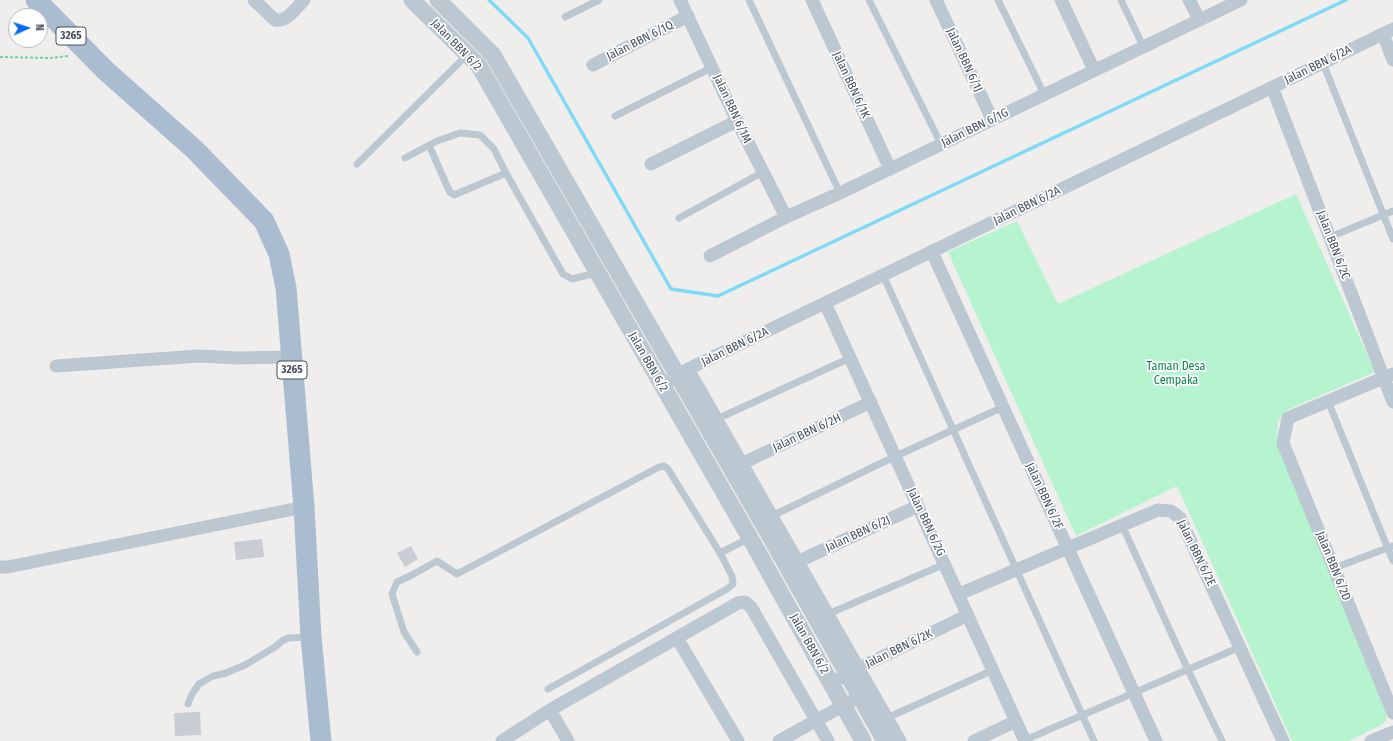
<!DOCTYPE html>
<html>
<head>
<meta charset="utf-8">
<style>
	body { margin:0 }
	#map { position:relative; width:1393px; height:741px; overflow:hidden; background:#f0eded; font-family:"Fira Sans Condensed",sans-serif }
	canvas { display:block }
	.north { position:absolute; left:8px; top:8px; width:40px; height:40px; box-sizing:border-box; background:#fff; border:1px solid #b4b9be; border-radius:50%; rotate:87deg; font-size:11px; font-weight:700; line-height:16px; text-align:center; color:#44505d }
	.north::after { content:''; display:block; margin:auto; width:14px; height:18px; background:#0668f1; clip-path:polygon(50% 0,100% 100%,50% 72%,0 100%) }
</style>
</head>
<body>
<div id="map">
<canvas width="1393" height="741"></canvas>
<div class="north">N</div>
</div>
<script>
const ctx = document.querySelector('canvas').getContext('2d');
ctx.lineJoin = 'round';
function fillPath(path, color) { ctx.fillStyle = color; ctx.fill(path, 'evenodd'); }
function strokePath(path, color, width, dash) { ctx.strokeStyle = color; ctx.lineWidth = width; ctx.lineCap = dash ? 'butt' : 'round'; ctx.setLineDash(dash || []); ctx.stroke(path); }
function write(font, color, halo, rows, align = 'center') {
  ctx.font = font + ' "Fira Sans Condensed",sans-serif'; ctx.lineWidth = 3.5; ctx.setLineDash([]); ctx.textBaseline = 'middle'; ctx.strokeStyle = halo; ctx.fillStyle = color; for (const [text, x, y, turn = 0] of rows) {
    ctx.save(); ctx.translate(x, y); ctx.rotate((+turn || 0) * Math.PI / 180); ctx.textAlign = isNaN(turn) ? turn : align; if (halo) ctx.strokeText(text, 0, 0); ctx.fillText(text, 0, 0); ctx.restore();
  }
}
const green = new Path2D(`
	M1296,194L1375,372L1287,410L1278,421L1277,439L1386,713V720L1383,724L1349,741H1292L1177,486L1076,536L948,252L1017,221L1058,304Z`);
const stream = new Path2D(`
	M489,0L528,38L671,289L718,296L1346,0`);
const building = new Path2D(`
	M262,539L264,557L236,560L234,542Z
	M411,546L418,559L405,567L397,553Z
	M200,712L201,735L175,736L174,713Z`);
const path = new Path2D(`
	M0,57L51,58L68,56`);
const service = new Path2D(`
	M749,0L840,193
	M869,0L941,144
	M998,0L1044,94
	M1121,0L1143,46
	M565,17L599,0
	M1323,63L1393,239
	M615,116L713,67
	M429,145L447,186L450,192L454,195L506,173
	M405,158L437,141L460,133L480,135L494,149L506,173L563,274L572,279L596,273
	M357,164L467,55
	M679,218L763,172
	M1330,237L1393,211
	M883,275L1094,741
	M1328,401L1393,561
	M717,419L850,358
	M772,516L896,456L1003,407
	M1122,525L1188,670L1222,741
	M1334,568L1393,546
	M828,614L945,564
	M417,652L404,632L392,594L397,582L412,575L437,561L457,574L659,467L664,466L668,469L720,553L750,538
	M548,689L727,589L733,584L732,576L720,553
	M188,704L192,694L199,684L213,676L226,673L245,665L275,647L282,641L288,638L309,637
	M887,718L993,670
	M1025,740L1240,647`);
const minor = new Path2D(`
	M254,0L275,20C287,22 296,8 304,0
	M680,0L737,121L786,217
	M812,0L890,169
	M936,0L992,119
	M1061,0L1094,70
	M1189,0L1199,19
	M1383,34L1393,60
	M593,65L688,16
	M1272,87L1393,402
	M651,164L737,121
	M932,252L1156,741
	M710,256L786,217L840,193L1241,0
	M825,303L1025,741
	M56,366L199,356L237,358L291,357
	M688,369L900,741
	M1393,374L1288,418L1283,443L1393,713
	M662,385L688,369L1393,29
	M743,463L871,402
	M799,561L918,506
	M0,567H8L304,507
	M959,594L1158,510L1171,511L1180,518L1283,741
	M677,638L738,741
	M831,683L859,668L968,615
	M550,710L568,741
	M502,741L550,710L738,603L745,602L751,607L828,741
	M779,741L859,697
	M974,741L1016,721
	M1371,741L1393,732`);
const tertiary = new Path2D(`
	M412,0L479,66L750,538L863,741
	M438,0L493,55L766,529L885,741`);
const primary = new Path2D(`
	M36,0L106,71L194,149L264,221L279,254L286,288L304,507L311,637L321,741`);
const shields = [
	[71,36,30],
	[292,370,30]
];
const shieldNames = [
	["3265",71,36],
	["3265",292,370]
];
const streetNames = [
	["Jalan BBN 6/1Q",640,41,-27],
	["Jalan BBN 6/2",456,45,46],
	["Jalan BBN 6/1J",964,60,65],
	["Jalan BBN 6/2A",1318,65,-26],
	["Jalan BBN 6/1K",851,85,65],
	["Jalan BBN 6/1M",732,109,65],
	["Jalan BBN 6/1G",975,128,-26],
	["Jalan BBN 6/2A",1027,206,-26],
	["Jalan BBN 6/2C",1333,245,69],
	["Jalan BBN 6/2A",735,347,-26],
	["Jalan BBN 6/2",648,362,60],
	["Jalan BBN 6/2H",807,433,-25],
	["Jalan BBN 6/2F",1044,496,65],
	["Jalan BBN 6/2G",926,522,65],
	["Jalan BBN 6/2J",858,534,-25],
	["Jalan BBN 6/2E",1196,553,64],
	["Jalan BBN 6/2D",1333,566,68],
	["Jalan BBN 6/2",809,644,61],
	["Jalan BBN 6/2K",899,649,-26]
];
const parkNames = [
	["Taman Desa",1176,367],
	["Cempaka",1176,381]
];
fillPath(green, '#b6f3cf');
strokePath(stream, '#7fdaf5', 3.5);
fillPath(building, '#c9ccd3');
strokePath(path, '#6bd5a2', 2, [3, 2]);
strokePath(service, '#bcc8d1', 7);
strokePath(minor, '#bcc8d1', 13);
strokePath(tertiary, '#bcc8d1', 17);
strokePath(primary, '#aabcd0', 21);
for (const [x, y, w] of shields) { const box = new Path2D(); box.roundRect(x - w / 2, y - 9, w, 18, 3); ctx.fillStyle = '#fff'; ctx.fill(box); strokePath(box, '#44505d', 1); }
write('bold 11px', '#44505d', null, shieldNames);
write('12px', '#44505d', '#fff', streetNames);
write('12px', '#0d854b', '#fff', parkNames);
</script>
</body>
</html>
